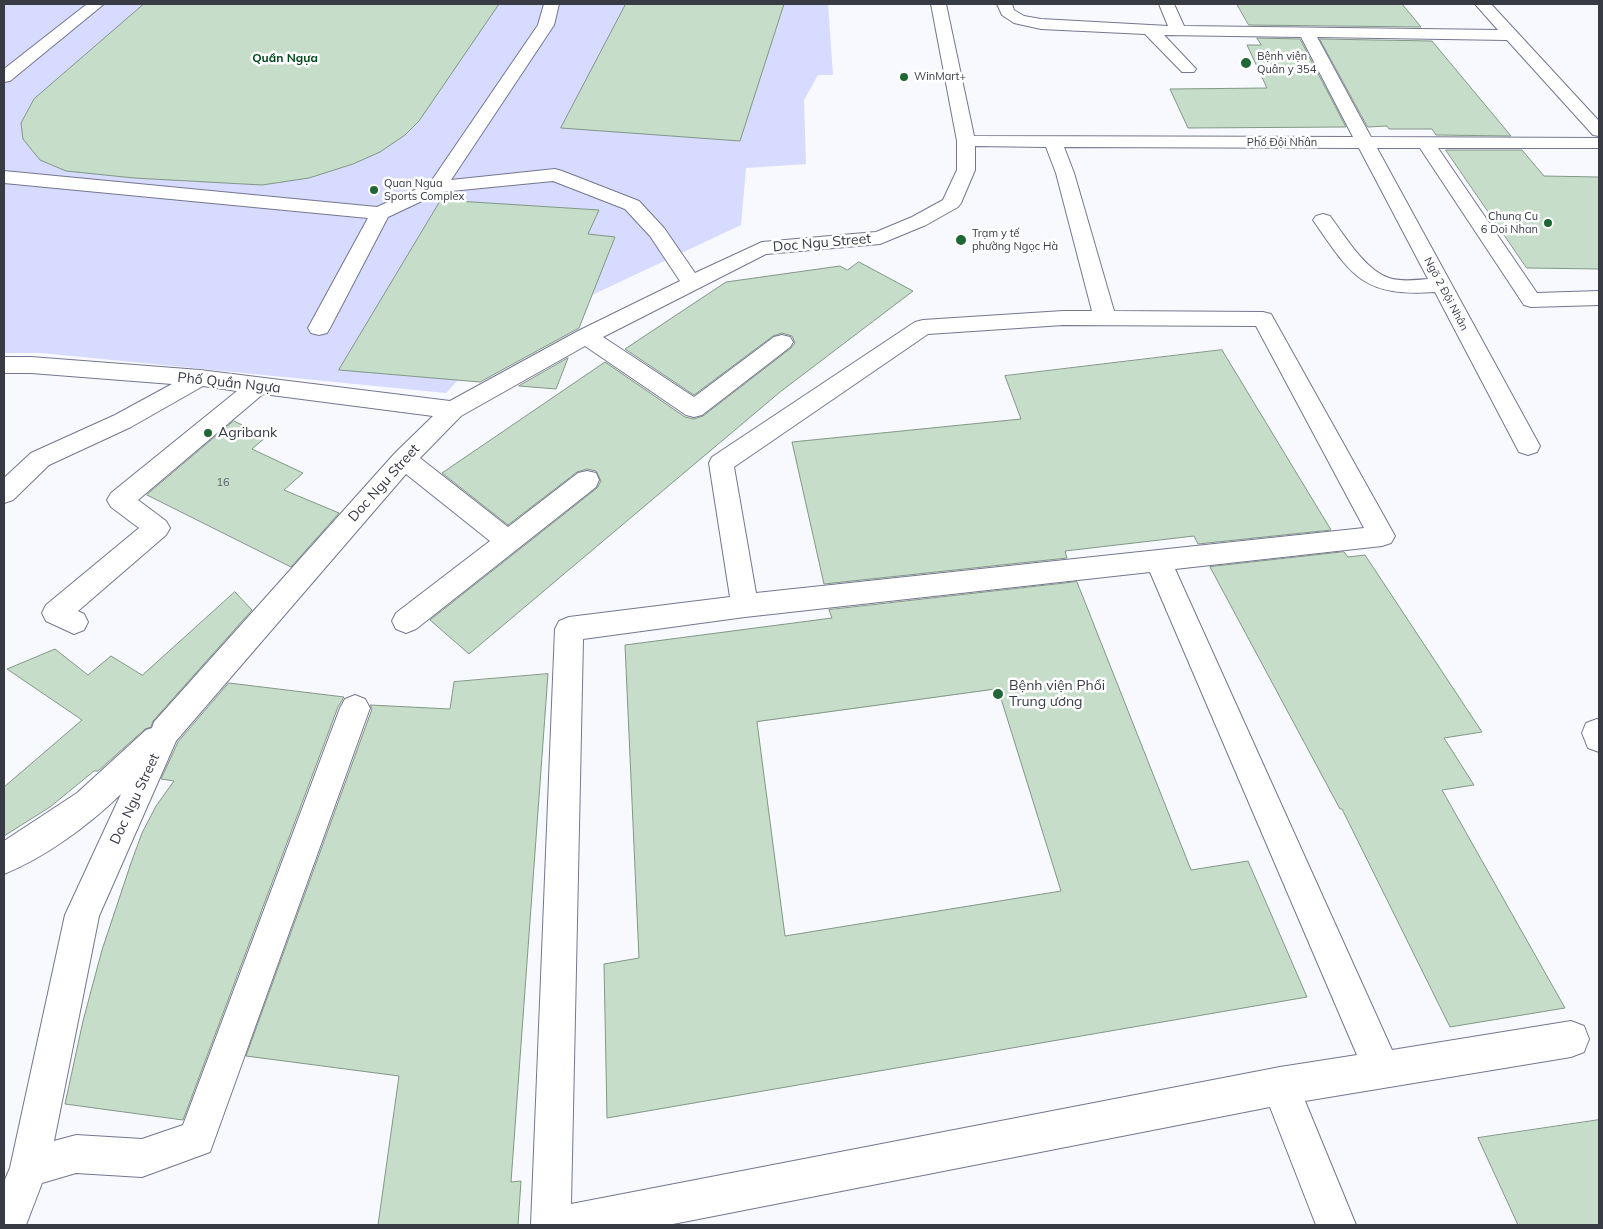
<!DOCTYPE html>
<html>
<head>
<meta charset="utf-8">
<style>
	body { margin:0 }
	#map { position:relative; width:1603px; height:1229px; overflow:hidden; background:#f8f9ff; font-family:Mulish,sans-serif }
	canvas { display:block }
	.frame { position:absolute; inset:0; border:5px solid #383a44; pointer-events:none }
</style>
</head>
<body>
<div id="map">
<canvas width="1603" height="1229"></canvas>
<div class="frame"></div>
</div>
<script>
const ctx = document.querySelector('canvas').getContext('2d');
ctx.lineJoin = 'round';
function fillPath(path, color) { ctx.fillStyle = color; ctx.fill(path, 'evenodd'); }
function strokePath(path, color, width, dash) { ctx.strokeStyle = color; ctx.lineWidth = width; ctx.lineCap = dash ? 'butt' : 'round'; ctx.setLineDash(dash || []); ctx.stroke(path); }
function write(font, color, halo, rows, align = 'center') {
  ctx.font = font + ' Mulish,sans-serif'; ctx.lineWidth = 5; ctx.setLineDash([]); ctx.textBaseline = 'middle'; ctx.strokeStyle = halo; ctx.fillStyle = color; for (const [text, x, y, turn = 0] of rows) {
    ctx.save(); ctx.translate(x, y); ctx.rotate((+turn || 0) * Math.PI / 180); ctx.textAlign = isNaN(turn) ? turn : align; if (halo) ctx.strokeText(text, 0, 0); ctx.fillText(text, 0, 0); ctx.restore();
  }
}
const green = new Path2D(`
	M4,4H828L833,75H818L804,100L806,164L746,168L741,225L592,295L458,380L446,393L41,353H4Z`);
const building = new Path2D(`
	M144,4H499L419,121L405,135L380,152L353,164L309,178L262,185L134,178L66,171L40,160L23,139L21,123L34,99Z
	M626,4H784L740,141L561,128Z
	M1237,4H1402L1421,27L1249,25Z
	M1257,38L1300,39L1346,127L1188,128L1170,89L1267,88L1247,45H1261Z
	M1320,39L1432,41L1511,136L1436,135L1432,129H1389L1387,126L1368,127Z
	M1446,150H1522L1544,176L1599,177V269L1527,268Z
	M441,200L599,210L588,234L615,237L579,328L480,382L339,370Z
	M859,262L913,291L780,392L469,654L430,620L597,488L601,481L596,471L587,469L577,472L508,525L442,473L605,362L685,417L694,419L703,416L791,348L795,343L792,336L782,333L773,336L694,395L625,349L726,282L840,266L847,270Z
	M1222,350L1331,530L1198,544L1194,536L1065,551L1067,558L824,584L792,442L1021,419L1005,376Z
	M568,358L556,389L519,386Z
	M234,421L266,437L252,449L303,473L284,490L339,513L291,567L147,495Z
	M1344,552L1348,557L1365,555L1482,732L1444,738L1474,785L1442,790L1565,1008L1450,1027L1342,809H1340L1210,567Z
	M1077,582L1191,870L1248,861L1307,997L607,1118L604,964L639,958L625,645L832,618L829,610ZM998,689L1061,891L785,936L757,722Z
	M235,592L252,610L153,721L151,727L145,729L98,771H94L50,807L4,836V787L82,720L7,669L55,649L88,675L111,656L142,675Z
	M548,674L511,1182L521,1181L518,1225H378L399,1076L246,1056L372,709L370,705L450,709L454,682Z
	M229,683L344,697L338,707L183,1120L65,1104L83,1021L102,950L131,863L142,833L156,806L174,781L161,779L178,742Z
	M1599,1120V1225H1518L1478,1138Z`);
const minor = new Path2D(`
	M87,4H104L10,81L4,82V69Z
	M544,4H559L554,25L451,180L555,169L562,171L639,201L664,228L695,273L762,242L876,232L912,217L943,200L957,170V141L931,4H946L974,136L1353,137L1301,37L1164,35L1196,69L1194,72H1182L1145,34L1041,29L1014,23L1002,15L997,4H1012L1014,10L1024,16L1041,19L1168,26L1159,4H1174L1184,26L1498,30L1475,4H1491L1599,121V136L1593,135L1507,40L1317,37L1371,137L1599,138V148H1438L1537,293L1599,291V305L1531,307L1524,305L1420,148H1377L1540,446L1537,452L1528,455L1519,452L1435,292C1362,297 1352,276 1313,220L1316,216L1323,214L1330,216C1344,235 1365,270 1389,278C1401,282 1416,280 1428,279L1359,148L1064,147L1074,173L1114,311L1263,312L1271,314L1395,536L1391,543L1382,546L1175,569L1392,1050L1571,1021L1584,1026L1589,1039L1584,1052L1571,1057L1305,1101L1356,1225H1316L1270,1107L668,1225H531L555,629L559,621L569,617L730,597L709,463L712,457L915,322L923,320L1063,311H1092L1056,173L1046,147L975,146V170L961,203L958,207L926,225L880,244L766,254L603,337L694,397L774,337L782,335L790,337L793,342L790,347L702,415L694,417L686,415L585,346L461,416L420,458L508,527L578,473L587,471L596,473L599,480L596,487L416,629L406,633L396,629L392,621L396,613L490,541L406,474L176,741L99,916L54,1141L76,1135L142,1139L183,1125L340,708L345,699L355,695L365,699L370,708L210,1152L142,1177L76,1173L42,1183L26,1225H4V1182L10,1168L65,915L121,794C89,825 46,857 4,874V841L77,793L146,730L152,728L154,722L395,453L433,416L263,394L138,500L166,521L170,528L166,535L78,611L84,614L88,622L84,630L74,634L46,621L42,613L46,605L139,528L111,507L107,500L111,493L237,391L203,386L131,427L49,465L13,500L4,503V478L31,453L115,415L172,384L31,373H4V357H31L200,370L450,401L578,331L680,281L650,236L625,209L553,181L441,192L388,217L330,328L327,333L319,335L311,333L308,328L368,218L4,183V171L377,207L430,183L538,25ZM1063,325L1256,326L1364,528L756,593L734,467L928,334ZM1150,572L1357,1055L1280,1067L571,1204L583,639L745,617Z
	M1597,719L1599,720V752L1588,748L1582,733L1586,723Z`);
const markers = [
	[1246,63,6,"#1f6734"],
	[904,77,5,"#1f6734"],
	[374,190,5,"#1f6734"],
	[1548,223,5,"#1f6734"],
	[961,240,6,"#1f6734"],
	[208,433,5,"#1f6734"],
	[998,694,6,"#1f6734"]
];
const farPoinames = [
	["Bệnh viện",1257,57],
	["Quân y 354",1257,70],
	["WinMart+",914,77],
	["Quan Ngua",384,184],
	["Sports Complex",384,197],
	["Chung Cu",1538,217,"right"],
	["6 Doi Nhan",1538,230,"right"],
	["Trạm y tế",972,234],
	["phường Ngọc Hà",972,247]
];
const farStreetnames = [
	["Phố Đội Nhân",1282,143],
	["Ngõ 2 Đội Nhân",1446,294,62]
];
const numberNames = [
	["16",223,483]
];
const farNeighbourhoodnames = [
	["Quần Ngựa",285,58]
];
const streetNames = [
	["Doc Ngu Street",822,243,-5],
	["Phố Quần Ngựa",229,383,6],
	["Doc Ngu Street",384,483,-48],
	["Doc Ngu Street",135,799,-65]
];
const poiNames = [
	["Agribank",218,433],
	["Bệnh viện Phổi",1009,686],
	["Trung ương",1009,702]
];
fillPath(green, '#d6dbff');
fillPath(building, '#c6ddca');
strokePath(building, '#829785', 1);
strokePath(minor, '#74778f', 2);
fillPath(minor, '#fff');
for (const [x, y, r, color] of markers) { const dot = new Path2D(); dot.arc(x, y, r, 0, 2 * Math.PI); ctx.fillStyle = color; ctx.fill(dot); strokePath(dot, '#fff', 2); }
write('11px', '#383a44', '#fff', farPoinames, 'left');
write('11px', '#383a44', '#fff', farStreetnames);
write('11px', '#5c6366', null, numberNames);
write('bold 12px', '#004a1c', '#fff', farNeighbourhoodnames);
write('14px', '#383a44', '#fff', streetNames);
write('14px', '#383a44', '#fff', poiNames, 'left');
</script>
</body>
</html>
